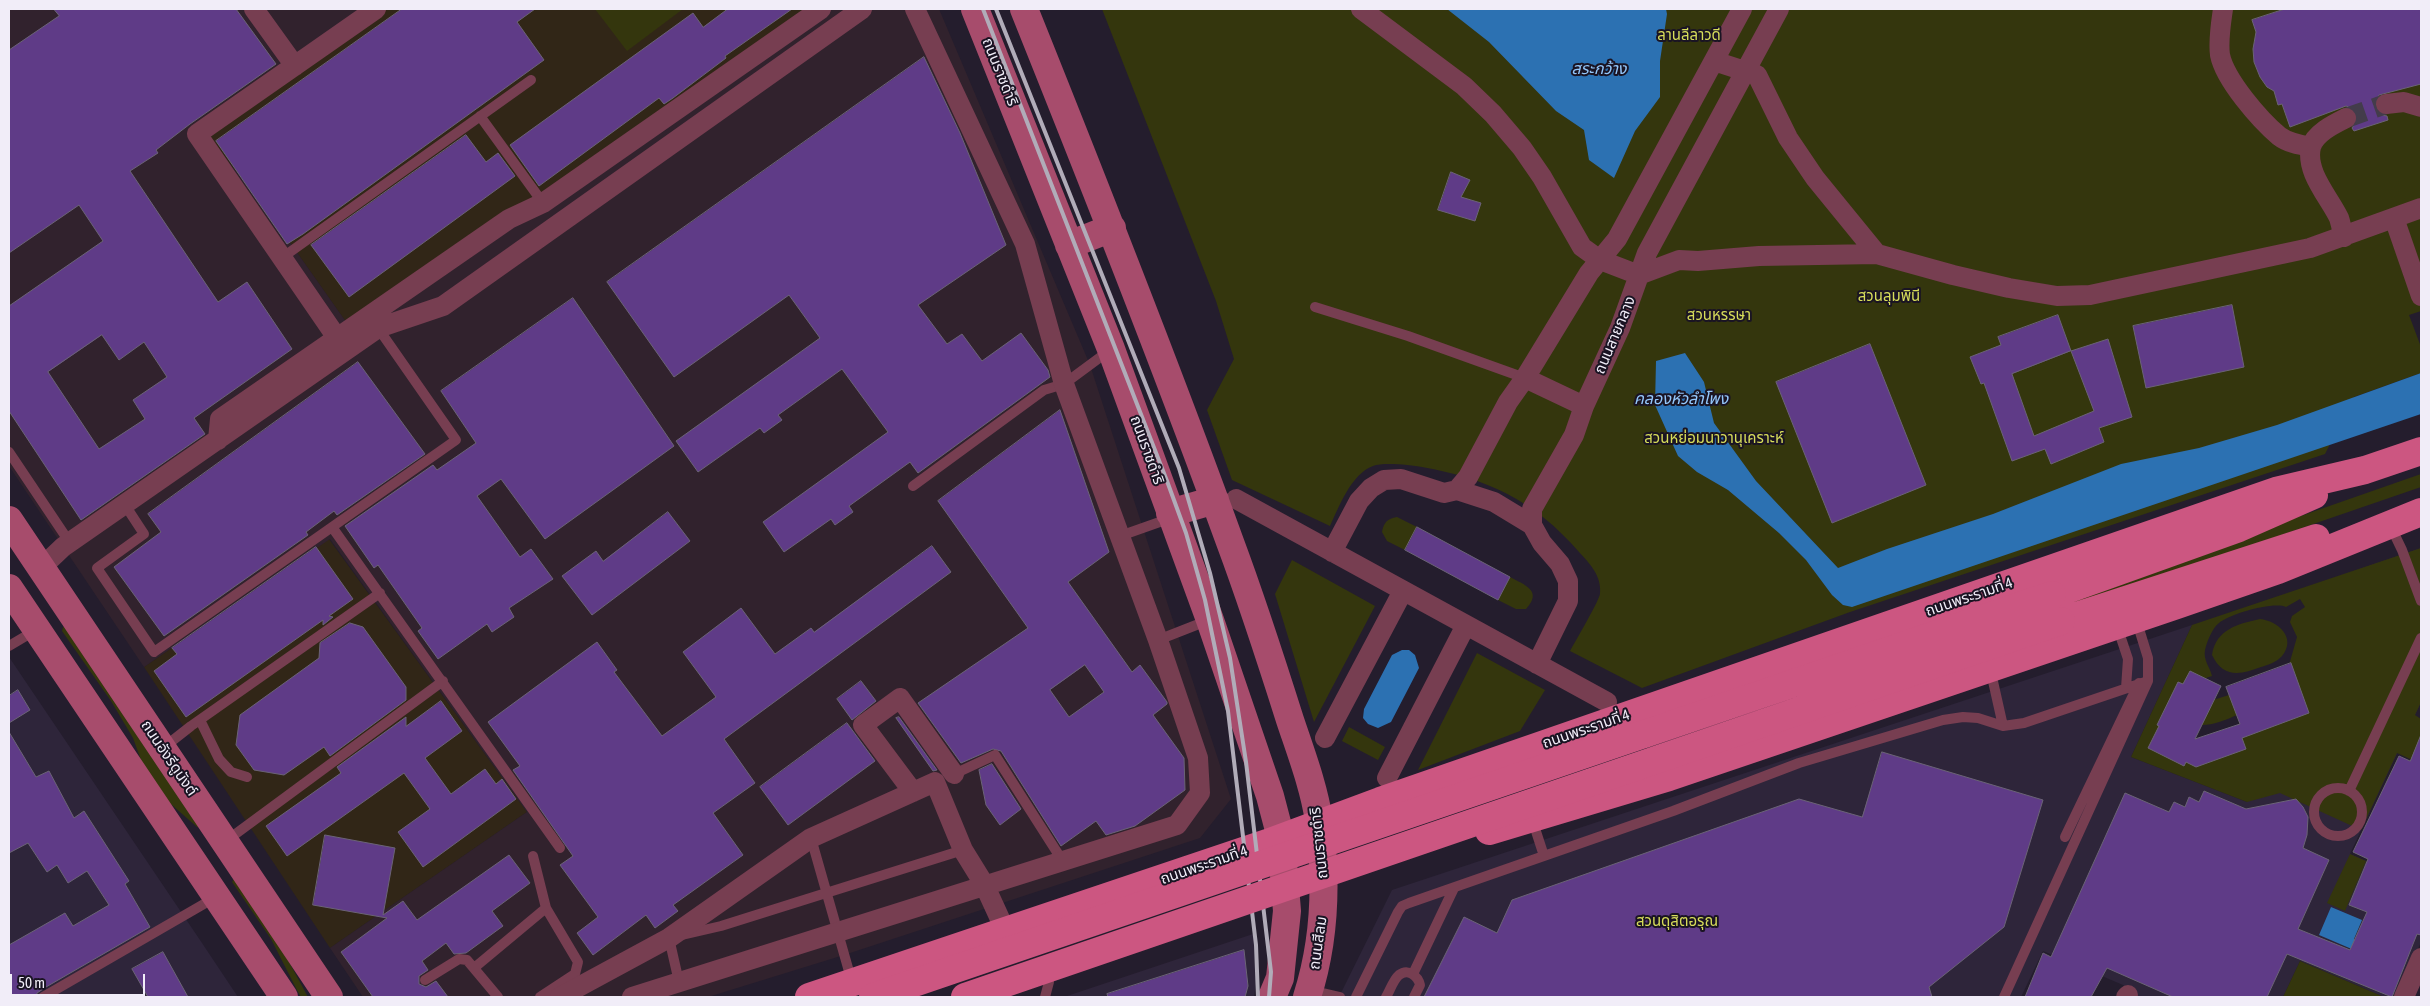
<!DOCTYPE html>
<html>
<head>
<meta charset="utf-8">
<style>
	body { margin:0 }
	#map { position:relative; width:2430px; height:1006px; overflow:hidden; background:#241d2d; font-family:"Asap Condensed",sans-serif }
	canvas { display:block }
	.frame { position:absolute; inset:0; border:10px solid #f1edf8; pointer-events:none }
	.scale { position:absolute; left:10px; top:974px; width:135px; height:22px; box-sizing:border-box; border:2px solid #f1edf8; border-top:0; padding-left:6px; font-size:15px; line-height:18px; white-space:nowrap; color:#f1edf8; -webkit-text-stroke:4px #1a1423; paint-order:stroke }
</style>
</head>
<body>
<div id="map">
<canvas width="2430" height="1006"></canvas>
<div class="frame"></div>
<div class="scale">50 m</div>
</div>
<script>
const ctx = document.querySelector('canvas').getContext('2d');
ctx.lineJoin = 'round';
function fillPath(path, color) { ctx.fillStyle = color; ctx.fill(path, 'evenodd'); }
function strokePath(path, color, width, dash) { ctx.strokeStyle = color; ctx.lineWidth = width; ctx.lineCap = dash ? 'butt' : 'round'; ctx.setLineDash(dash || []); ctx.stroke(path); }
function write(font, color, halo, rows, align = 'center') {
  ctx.font = font + ' "Asap Condensed","Noto Sans Thai",sans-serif'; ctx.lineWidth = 4; ctx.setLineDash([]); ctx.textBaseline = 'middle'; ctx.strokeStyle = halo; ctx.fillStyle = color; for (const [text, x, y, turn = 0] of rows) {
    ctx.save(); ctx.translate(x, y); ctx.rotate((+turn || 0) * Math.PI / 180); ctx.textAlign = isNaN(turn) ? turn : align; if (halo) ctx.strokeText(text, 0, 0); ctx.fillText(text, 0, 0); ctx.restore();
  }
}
const built = new Path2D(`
	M2421,548V702L2350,854L2421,885V942L2398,997H2384L2300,961L2283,997H2137L2138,995L2123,985L2043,951L2021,997H1339L1392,890L2192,625L2131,757L2247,802L2339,658L2295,591Z
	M9,657L202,943L238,997H9Z
	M1253,934L1259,962L1254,997H1064Z`);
const education = new Path2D(`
	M385,9H809L351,329L291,244L209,136Z
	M329,539L527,812L330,948L144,667Z`);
const medical = new Path2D(`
	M9,9H385L209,136L291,244L351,329L809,9H939L1090,365L1231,799L1200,838L844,955L708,997H363L330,948L527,812L330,539L144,667L9,466Z`);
const green = new Path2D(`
	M595,9H683L627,51Z
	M1102,9H2421V311L2409,315L2421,347V373L2354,397L2325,454L1850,612L1642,688L1570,651C1576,640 1598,603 1600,594C1602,576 1590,564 1579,552C1534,500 1488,479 1422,467C1411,465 1383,462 1373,466C1351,474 1339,507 1330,526L1232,480L1207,410L1234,359L1216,301Z
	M2421,474V487L1816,695L1814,689L2063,599Z
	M1397,517L1417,527L1405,550L1387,541L1382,532C1384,522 1387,519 1397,517Z
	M2421,548V702L2415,715L2421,719V764L2397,753L2361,830L2280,793L2247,802L2131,757L2192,625ZM2300,599L2305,607L2292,616L2290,622L2297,637L2289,665L2288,714L2181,763L2150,749L2184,685L2212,676C2210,667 2203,660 2205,650C2207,642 2212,628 2219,623C2229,614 2274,601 2286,607Z
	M1292,560L1375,606L1314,722L1275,594Z
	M1510,577C1525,585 1543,591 1526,609H1516L1498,600Z
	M2260,619C2278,621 2297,638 2282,656C2277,662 2268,665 2261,667C2240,675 2223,678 2212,655C2216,629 2238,624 2260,619Z
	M63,627L67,628L202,827H197L156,791L141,760L133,738L111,701L62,631Z
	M1477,653L1545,690L1520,731L1418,770Z
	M2229,695L2237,715C2221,722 2209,727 2192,724L2213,700Z
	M1349,727L1385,747L1378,760L1342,741Z
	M2350,854L2366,861L2345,911L2327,903Z
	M235,877L283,951L308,997H301L298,992L271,939L232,882Z
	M2300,961L2384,997H2283Z`);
const water = new Path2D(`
	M1447,9H1666L1667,14L1660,61V97L1635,131L1614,178L1589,160L1584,130L1556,111L1489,42Z
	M1685,353L1704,382L1714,423L1756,481L1838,568L1887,549L1993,514L2121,464L2199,448L2277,425L2421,373V414L1852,607L1843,605L1832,595L1806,560L1779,533L1728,490L1697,472L1678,456L1655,405L1656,361Z
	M1402,650H1409L1415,655L1419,668L1391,722L1378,728L1368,724L1363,718L1364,709L1392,655Z
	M2331,907L2362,920L2354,939L2358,942L2354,950L2319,935Z`);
const building = new Path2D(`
	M54,9H236L276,64L190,124L156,150L158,153L130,171L218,302L247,282L292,349L194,418L205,434L81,520L9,411V306L103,241L79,205L9,253V50L59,16ZM102,335L119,360L144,342L167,377L133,400L145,419L99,449L48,372Z
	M402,9H535L517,22L544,60L303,234L287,244L216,141Z
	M728,9H792L725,56L726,58L673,98L664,104L659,98L539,186L510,145L693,13L703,27Z
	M2285,9H2421V84L2379,95L2374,106L2381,115L2387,116L2388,120L2354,131L2352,128L2358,119L2357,113L2352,108L2346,106L2290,127L2282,104L2278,105L2274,91L2267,87L2260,77L2254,62L2253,49L2256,32L2252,20Z
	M924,57L960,133L1006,245L918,305L947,344L962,334L982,361L1021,333L1048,370L1050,377L918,473L910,462L849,506L853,512L835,525L831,519L784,552L763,522L888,432L842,369L778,415L782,420L764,433L760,428L698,472L676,441L820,338L789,295L674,377L607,282Z
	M466,135L486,162L498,153L515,176L349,297L311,245Z
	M1451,172L1470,180L1461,197L1481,203L1475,221L1438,210Z
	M573,298L674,446L545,539L501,479L477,496L520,557L531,549L553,579L509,608L514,617L492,632L487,624L438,659L418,631L422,628L378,565L374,568L345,526L433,465L437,470L476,443L441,391Z
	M2232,305L2244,367L2146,388L2133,326Z
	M2058,315L2071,351L2108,339L2132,417L2099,428L2104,442L2051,464L2045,449L2012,461L1984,383L1981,384L1970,357L2001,345L1998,337ZM2071,351L2094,411L2034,436L2012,374Z
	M1870,344L1926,485L1832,523L1776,382Z
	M358,362L425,454L337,515L334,511L306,532L308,535L164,636L114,567L161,532L148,514Z
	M1060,410L1109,552L1068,582L1132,672L1140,665L1167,702V704L1153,715L1184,758L1185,790L1135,826L1106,835L1096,821L1061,846L1001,751L993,749L961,763L918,703L1028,628L938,501ZM1085,665L1104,692L1069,717L1050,690Z
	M668,512L690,541L592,615L562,576L596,551L603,561Z
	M1417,527L1510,577L1498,600L1405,550Z
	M932,546L951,572L724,739L755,783L713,813L743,855L673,905L678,911L655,928L646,915L593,955L577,933L598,917L560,865L573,856L513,770L520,766L488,722L597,642L617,670L614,672L662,736L716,697L683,652L741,608L775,654L811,628L814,632Z
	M316,547L353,599L329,616L333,617L323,625V620L186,717L154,671L177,654L172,648Z
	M350,623L363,627L406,687V700L330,756L324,747L284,775L254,770L236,745L240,715L319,658L320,643Z
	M2291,663L2309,713L2242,738L2246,749L2196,767L2186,762L2184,766L2148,748L2159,726L2157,725L2178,682L2183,684L2190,671L2221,686L2195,739L2240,724L2226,687Z
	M861,681L876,701L852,720L837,699Z
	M18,690L30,710L9,723V696Z
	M441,701L462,731L425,758L451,794L485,769L496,784L502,779L516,799L423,867L398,832L430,809L404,773L287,856L266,826L341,773L337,767L406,717V726Z
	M899,717L937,770L933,771L896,718Z
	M847,723L875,761L788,825L760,787Z
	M9,732L36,777L49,771L74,818L84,811L129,881L125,884L150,927L46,987L37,993L36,997H9V945L65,913L73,926L109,905L87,871L68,883L57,865L47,872L28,843L9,853Z
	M2421,735V935L2417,934L2392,997L2287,954L2267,997H2173L2107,968L2091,997H2025L2043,953L2051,957L2125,793L2169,812L2174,802L2185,807L2189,797L2199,802L2204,791L2246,809L2296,799L2303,807L2308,817L2307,835L2303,848L2329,860L2298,929L2350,950L2367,912L2349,905L2368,859L2353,852L2399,756L2410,761Z
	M1882,752L2043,800L2004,927L1929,987L1932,997H1424L1464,917L1497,933L1512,900L1799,799L1862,817Z
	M992,764L1021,809L1000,825L986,805L979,770Z
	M325,835L395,848L383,915L403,901L417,920L509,855L530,883L492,911L503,926L466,953L454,954L446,943L422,961L428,970L419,976V984L426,987L436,981L448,997H373L341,952L387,918L313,905Z
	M1244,950L1248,986L1245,997H1108L1107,994Z
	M163,952L188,997H148L132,969Z`);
const streetTunnel = new Path2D(`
	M2346,118L2386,104`);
const lane = new Path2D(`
	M480,116L543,203
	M283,257L531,80
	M1315,307L1408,336L1525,378
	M9,452L70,543
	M913,486L1044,390L1064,384L1110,350
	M125,505L144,534L97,568L154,652L456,440L378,328
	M2390,525L2402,550L2421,601
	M332,527L560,848
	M1120,536L1171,518
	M2117,626L2128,659L2126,688
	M1158,640L1209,620
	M9,646L36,630
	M1990,668L2003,726
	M200,720L219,759L231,772L247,777
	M163,748L191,726L380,593
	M952,775L995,755L1062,860
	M2314 812a24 24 0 1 1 48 0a24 24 0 1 1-48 0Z
	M2349,791L2421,638
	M1532,819L1544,856
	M2065,837L2139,683
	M811,838L852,982
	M226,841L443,681
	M533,856L546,908
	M474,968L546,908L578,962L575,974L540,997
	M1413,974L1454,888
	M425,980L459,959L467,960L498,997
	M679,982L669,938L721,926L963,850
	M1310,990L1340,997
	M43,997L216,897
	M1045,997L1049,982
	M1356,997L1398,912L1402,906L1409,903L1673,811L1799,763L1943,720L1963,717L1978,718L2003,726L2024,723L2148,681
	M1386,997C1390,991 1393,980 1399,975C1408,968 1418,976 1420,985L1414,997
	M2004,997L2148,681V658L2136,619`);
const street = new Path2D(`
	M254,9L295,66
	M1361,9L1464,86L1493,114L1522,148L1542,177L1582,247L1600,260L1639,275L1679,260L1698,261L1759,256L1877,254L1953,275L2009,288L2057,296L2090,295L2310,248L2421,208
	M2223,9C2221,23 2218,40 2220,55C2225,80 2260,120 2279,136C2288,143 2300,145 2311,147
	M1714,61L1757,75L1788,138L1815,178L1877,254
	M2386,104L2404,102L2421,107
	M2394,218L2421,296
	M2344,237C2342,231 2341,224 2339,218C2329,197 2305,172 2311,147C2315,133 2334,124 2346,118
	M344,348L197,134L376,9
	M1525,378L1584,406
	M218,440L220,419L509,219L543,203L821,9
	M1457,490L1494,502L1532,525
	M1236,499L1607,702
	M1332,552L1359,501L1371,488L1384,480L1401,479L1444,493L1457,490L1468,477L1508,402L1525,378L1589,273L1617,239L1742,9
	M42,567L63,547L378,328L443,306L862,9
	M1537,664L1568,601V581L1560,564L1542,543L1532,525V509L1574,435L1584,406L1620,328L1647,253L1779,9
	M1325,738L1403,591
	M1387,778L1466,625
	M913,792L863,725L900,698L954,774
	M560,997L669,938L811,838L935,782L963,850L984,884L1006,932
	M632,997L1177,825L1200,793L1198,758L1158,640L1064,384L1025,244L915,9
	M2126,997L2128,995
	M2404,997L2421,958`);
const secondary = new Path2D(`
	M975,9L1111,349L1210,620L1270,796L1281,838L1287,911L1280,978L1272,997
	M1024,9C1095,186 1165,363 1230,542C1252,601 1271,660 1290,720C1301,753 1314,787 1319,821C1327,880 1325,941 1307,997
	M1069,245L1112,228
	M1170,513L1215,500
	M9,520L329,997
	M9,588L284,997`);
const primary = new Path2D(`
	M2052,595L2239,528L2314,495
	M2061,621L2316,538
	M1489,831L1669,777L2177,605L2278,570L2421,512
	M809,997L1267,843L1380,801L2276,491L2365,470L2421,451`);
const rail = new Path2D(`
	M983,9L1167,481L1186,533L1205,600L1228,711L1256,945L1258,997
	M996,9L1179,468L1210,573L1230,658L1246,762L1271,972L1269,997`);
const primaryBridge = new Path2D(`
	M873,997L2052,595
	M965,997L2061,621`);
const parkNames = [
	["ลานลีลาวดี",1689,35],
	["สวนลุมพินี",1889,296],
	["สวนหรรษา",1719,315],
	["สวนหย่อมนาวานุเคราะห์",1714,438],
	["สวนดุสิตอรุณ",1677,921]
];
const streetNames = [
	["ถนนราชดำริ",1000,72,68],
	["ถนนสายกลาง",1615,335,-67],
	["ถนนราชดำริ",1147,450,70],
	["ถนนพระรามที่ 4",1969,597,-19],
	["ถนนพระรามที่ 4",1586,729,-19],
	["ถนนอังรีดูนังต์",169,758,56],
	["ถนนราชดำริ",1319,843,-96],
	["ถนนพระรามที่ 4",1204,865,-19],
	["ถนนสีลม",1318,943,-82]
];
const waterNames = [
	["สระกว้าง",1599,69],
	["คลองหัวลำโพง",1681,399]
];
fillPath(built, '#2e253a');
fillPath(education, '#312617');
fillPath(medical, '#31222d');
fillPath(green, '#34360d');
fillPath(water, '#2c71b2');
fillPath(building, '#5f3b87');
strokePath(building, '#6b6376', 1);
strokePath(streetTunnel, '#433c4b', 20, [20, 10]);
strokePath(lane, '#773e51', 10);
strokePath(street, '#773e51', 20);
strokePath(secondary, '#a74c6c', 28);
strokePath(primary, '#cc5681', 28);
strokePath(rail, '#b1acb9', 4);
strokePath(primaryBridge, '#cc5681', 28);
write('15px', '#d7dd5a', '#1a1423', parkNames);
write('15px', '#f1edf8', '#1a1423', streetNames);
write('italic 16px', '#94c7fb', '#1a1423', waterNames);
</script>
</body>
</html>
